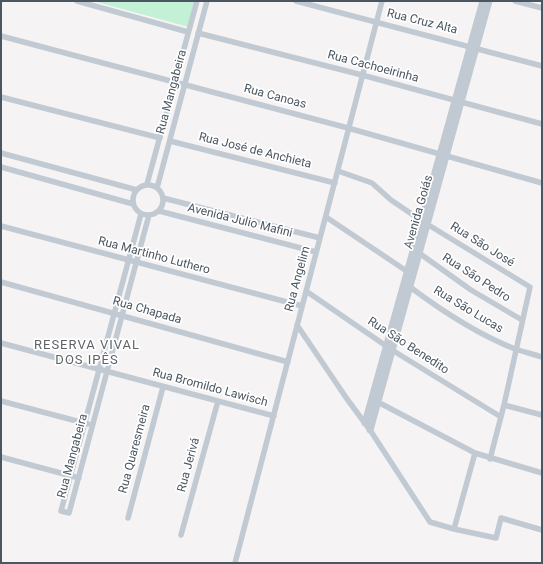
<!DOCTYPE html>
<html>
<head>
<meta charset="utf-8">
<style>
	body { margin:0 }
	#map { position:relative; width:543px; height:564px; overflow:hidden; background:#f5f3f3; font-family:Roboto,sans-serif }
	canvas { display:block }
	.frame { position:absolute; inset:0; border:2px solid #4a5661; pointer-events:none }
</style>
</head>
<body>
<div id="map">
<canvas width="543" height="564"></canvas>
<div class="frame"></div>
</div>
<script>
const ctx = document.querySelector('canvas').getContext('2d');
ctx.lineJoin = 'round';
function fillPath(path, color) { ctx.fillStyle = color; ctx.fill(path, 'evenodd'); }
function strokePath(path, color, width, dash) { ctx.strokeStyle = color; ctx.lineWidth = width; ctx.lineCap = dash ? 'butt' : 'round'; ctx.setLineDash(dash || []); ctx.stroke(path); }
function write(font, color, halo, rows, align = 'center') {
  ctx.font = font + ' Roboto,sans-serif'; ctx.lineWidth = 3.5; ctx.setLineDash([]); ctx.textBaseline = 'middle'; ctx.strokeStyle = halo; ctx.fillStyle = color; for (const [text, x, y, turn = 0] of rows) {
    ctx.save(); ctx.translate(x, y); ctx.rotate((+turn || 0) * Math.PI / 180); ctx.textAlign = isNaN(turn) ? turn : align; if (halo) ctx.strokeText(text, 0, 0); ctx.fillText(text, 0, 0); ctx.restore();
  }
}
const green = new Path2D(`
	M93,1H195L189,27Z`);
const minor = new Path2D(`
	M77,1L188,32
	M296,1L542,66
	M515,1L542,8
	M198,33L362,75L542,124
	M1,36L348,128L542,183
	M1,97L160,138
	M170,141L335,183
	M1,153L137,190
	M1,167L133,204
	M338,171L372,183L391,200L422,221L530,287L504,405L490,459
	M147,184L197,1
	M133 200a15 15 0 1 1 30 0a15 15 0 1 1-30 0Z
	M157,188L207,1
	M163,198L320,238
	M159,211L316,252
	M141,214L61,511L69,513L149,215
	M326,217L408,272
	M1,226L302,306
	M419,253L471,290L522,320
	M1,282L288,362
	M410,287C442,311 477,334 515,349C524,352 533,354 542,357
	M306,291L392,350L501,417
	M297,325L347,399L370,430L430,522L454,529L496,538L501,518L542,530
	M1,343L274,416
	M374,400L475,453L542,473
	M1,401L88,424
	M504,405L542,415
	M1,457L79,478
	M128,518L163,387
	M454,529L475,453
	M181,535L218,401
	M235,563L382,1`);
const tertiary = new Path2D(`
	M365,423L483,1
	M370,430L489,1`);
const streetNames = [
	["Rua Cruz Alta",422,22,14],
	["Rua Cachoeirinha",373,67,15],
	["Rua Mangabeira",172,92,-75],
	["Rua Canoas",275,97,15],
	["Rua José de Anchieta",255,151,14],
	["Avenida Goiás",419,212,-74],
	["Avenida Julio Mafini",240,221,14],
	["Rua São José",482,245,32],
	["Rua Martinho Luthero",154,256,15],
	["Rua São Pedro",476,278,33],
	["Rua Angelim",298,279,-75],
	["Rua São Lucas",468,310,31],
	["Rua Chapada",147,311,16],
	["Rua São Benedito",408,346,33],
	["Rua Bromildo Lawisch",210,388,15],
	["Rua Quaresmeira",135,449,-75],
	["Rua Mangabeira",73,456,-75],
	["Rua Jerivá",189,465,-75]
];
const neighbourhoodNames = [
	["RESERVA VIVAL",87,346],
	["DOS IPÊS",87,361]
];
fillPath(green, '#c3f1d5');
strokePath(minor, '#c1cad2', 5.5);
strokePath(tertiary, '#c1cad2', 7);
write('12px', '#4a5661', '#fff', streetNames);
ctx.letterSpacing = '1px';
write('13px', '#5f6368', '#fff', neighbourhoodNames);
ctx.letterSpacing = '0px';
</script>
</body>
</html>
